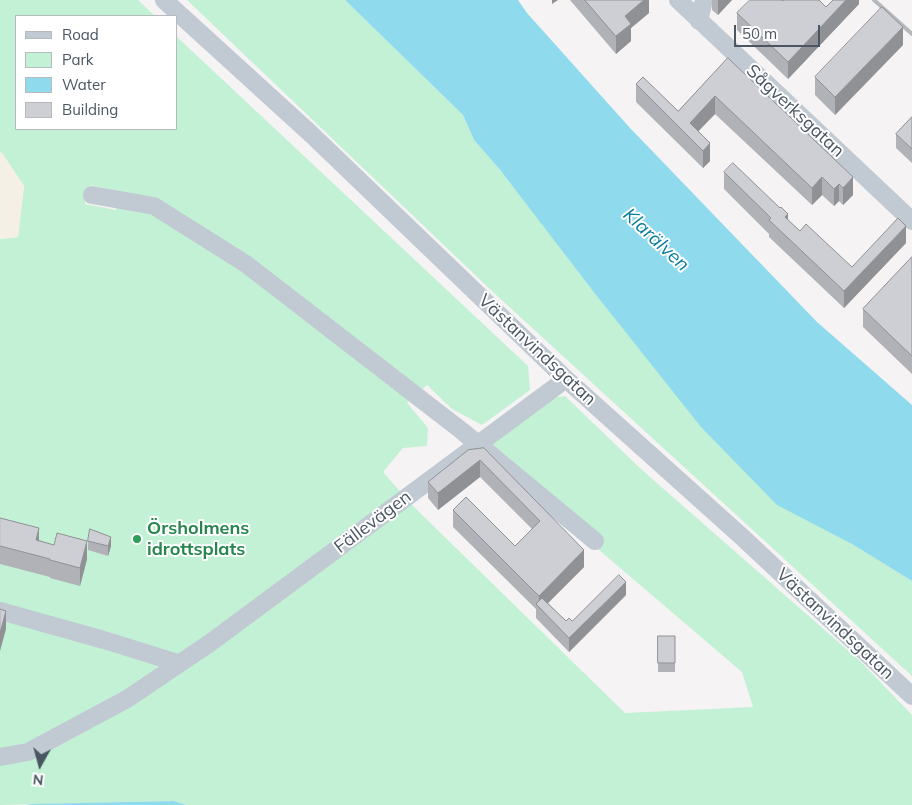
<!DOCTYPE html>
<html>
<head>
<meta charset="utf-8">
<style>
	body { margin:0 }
	#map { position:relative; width:912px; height:805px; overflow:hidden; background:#f5f3f3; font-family:Mulish,sans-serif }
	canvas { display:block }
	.legend { position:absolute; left:15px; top:15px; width:162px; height:115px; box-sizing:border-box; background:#fff; border:1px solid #b7bbc0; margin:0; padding:6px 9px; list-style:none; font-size:15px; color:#4a5661 }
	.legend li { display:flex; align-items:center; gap:10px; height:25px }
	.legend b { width:25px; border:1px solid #b7bbc0 }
	.north { position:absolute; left:15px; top:740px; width:50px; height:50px; -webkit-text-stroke:4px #fff; paint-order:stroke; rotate:187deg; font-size:14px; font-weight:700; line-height:20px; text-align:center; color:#4a5661 }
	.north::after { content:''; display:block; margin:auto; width:18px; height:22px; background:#4a5661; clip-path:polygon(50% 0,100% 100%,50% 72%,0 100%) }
	.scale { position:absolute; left:734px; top:25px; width:86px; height:22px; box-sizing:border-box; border:2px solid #4a5661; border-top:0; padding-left:6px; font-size:15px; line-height:18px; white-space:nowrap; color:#4a5661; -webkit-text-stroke:4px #fff; paint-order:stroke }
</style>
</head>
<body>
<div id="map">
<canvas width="912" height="805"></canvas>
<ul class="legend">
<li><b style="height:6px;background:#c1cad2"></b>Road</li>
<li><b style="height:14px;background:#c3f1d5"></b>Park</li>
<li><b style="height:14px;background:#90daee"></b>Water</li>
<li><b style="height:14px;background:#cdcfd5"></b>Building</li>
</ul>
<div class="north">N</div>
<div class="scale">50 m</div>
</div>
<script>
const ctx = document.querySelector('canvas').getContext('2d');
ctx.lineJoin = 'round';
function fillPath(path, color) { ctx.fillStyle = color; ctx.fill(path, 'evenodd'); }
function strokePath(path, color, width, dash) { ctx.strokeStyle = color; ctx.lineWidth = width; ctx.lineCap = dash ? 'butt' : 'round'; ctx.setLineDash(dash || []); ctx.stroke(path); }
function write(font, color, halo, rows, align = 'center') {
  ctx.font = font + ' Mulish,sans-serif'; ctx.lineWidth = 4; ctx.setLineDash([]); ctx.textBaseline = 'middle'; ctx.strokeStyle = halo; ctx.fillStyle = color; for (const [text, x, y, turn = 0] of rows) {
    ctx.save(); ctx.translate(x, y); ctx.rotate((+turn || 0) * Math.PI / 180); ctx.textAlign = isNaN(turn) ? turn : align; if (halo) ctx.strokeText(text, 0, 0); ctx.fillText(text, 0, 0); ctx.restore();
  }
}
const green = new Path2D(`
	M0,0H138L155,16H16V129H176V36L528,366L530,390L482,425L452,409L427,385L407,403L428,428L427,446L403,448L383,472L413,506L625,713L753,707L742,672L483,451L551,398L565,396L642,470L860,661L912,715V805H186L174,801L0,805V239L18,237L24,186L2,153L0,152ZM90,185L120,192L116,210L85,204Z
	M187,0H345L463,115L474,140L501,171L852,544L912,581V676L493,292Z`);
const sand = new Path2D(`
	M0,152L2,153L24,186L18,237L0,239Z`);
const water = new Path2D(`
	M345,0H518L527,13L630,128L817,322L912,405V581L852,544L777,505L701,427L593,291L501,171L474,140L463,115Z
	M174,801L186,805H25L33,804Z`);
const minor = new Path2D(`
	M164,0L311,134L566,379L741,536L912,696
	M678,0L912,221
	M699,21L704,0
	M92,195L154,206L246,264L462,431L595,541
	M0,611L104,640L178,663
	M0,757L28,752L127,699L210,643L566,379`);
const rail = new Path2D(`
	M874,0L912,34`);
const wall = new Path2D(`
	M570,0H649V13L631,28V41L616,54Z
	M712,0H732L718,15L712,10Z
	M859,0V4L788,79L737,30V13L783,1L826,7Z
	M903,45L835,115L815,95V77Z
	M728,58L853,195L843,205L839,201L834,206L822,195L812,205L715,114L698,131L710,161L703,168L636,102V84L678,111Z
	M912,117V163L896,148V134Z
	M724,172L788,220L800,231L852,267L906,243L844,308L769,237V234L724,189Z
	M912,257V374L863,327V309Z
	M484,448L584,567L548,603L566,621H572L626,595L569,652L536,618V609L453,527V510L515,546L532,529L480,477L438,510L428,498V482Z
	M0,518L39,540L87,559L80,586L50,578V577L0,564Z
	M88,541L111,546L108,556L88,550Z
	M658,636H675V672H658Z`);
const shadedWall = new Path2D(`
	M552,0H558L552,4Z
	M644,0H649V13L631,28V41L616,54V36L625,16Z
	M718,0H732L718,15Z
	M846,0H859V4L788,79V62Z
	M903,27V45L835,115V97Z
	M715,96V114L691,139L690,123Z
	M710,143V161L703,168V151Z
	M822,177V195L812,205V188Z
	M853,177V195L843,205V188Z
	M839,184V201L834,206V189Z
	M788,214V231L785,217Z
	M906,226V243L844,308V291Z
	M480,460V477L438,510V493Z
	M39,528V546L36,540Z
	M111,537V546L108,556V546Z
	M87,541V559L80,586V568Z
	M584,550V567L541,610L539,607V596Z
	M626,582V595L569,652V638Z
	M6,611V629L0,651V633Z`);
const building = new Path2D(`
	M585,0H644L625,16L631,24L616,36Z
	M750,0H781L783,1L784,0H819L826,7L833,0H846L788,62L737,13Z
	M882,7L903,27L835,97L815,77Z
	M728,58L853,177L843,188L839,184L834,189L822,177L812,188L715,96L690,123L710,143L703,151L636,84L643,77L678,111Z
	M912,117V149L896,134Z
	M733,163L780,208L781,207L788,214L785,217L800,231L806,224L852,267L898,218L906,226L844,291L769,220L771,218L724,172Z
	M912,257V356L863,309Z
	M484,448L584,550L539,596L453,510L466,497L515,546L540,521L480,460L438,493L428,482L468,450Z
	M0,518L39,528L36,540L54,545L57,533L87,541L80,568L50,560V559L0,546Z
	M90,529L111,537L108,546L88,541Z
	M619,575L626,582L569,638L536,604L542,598L566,621L569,618L572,621Z
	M0,609L6,611L0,633Z
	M658,636H675V663H658Z`);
const markers = [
	[137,539,5,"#2e9e5b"]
];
const streetNames = [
	["Sågverksgatan",795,111,43],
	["Västanvindsgatan",537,350,43],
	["Fällevägen",373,522,-37],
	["Västanvindsgatan",835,624,43]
];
const leisureNames = [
	["Örsholmens",147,529],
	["idrottsplats",147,550]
];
const waterNames = [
	["Klarälven",656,240,43]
];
fillPath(green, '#c3f1d5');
fillPath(sand, '#f5f0e5');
fillPath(water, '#90daee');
strokePath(minor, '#c1cad2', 18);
strokePath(rail, '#b5b8bd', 4);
fillPath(wall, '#b0b2b7');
fillPath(shadedWall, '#909195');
fillPath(building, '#cdcfd5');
strokePath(building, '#909195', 1);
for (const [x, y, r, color] of markers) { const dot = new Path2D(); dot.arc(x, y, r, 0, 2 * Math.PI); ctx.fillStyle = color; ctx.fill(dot); strokePath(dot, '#fff', 2); }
write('18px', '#4a5661', '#fff', streetNames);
write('bold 18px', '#27864d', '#fff', leisureNames, 'left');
write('italic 19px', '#0c7c9b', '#fff', waterNames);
</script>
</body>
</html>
